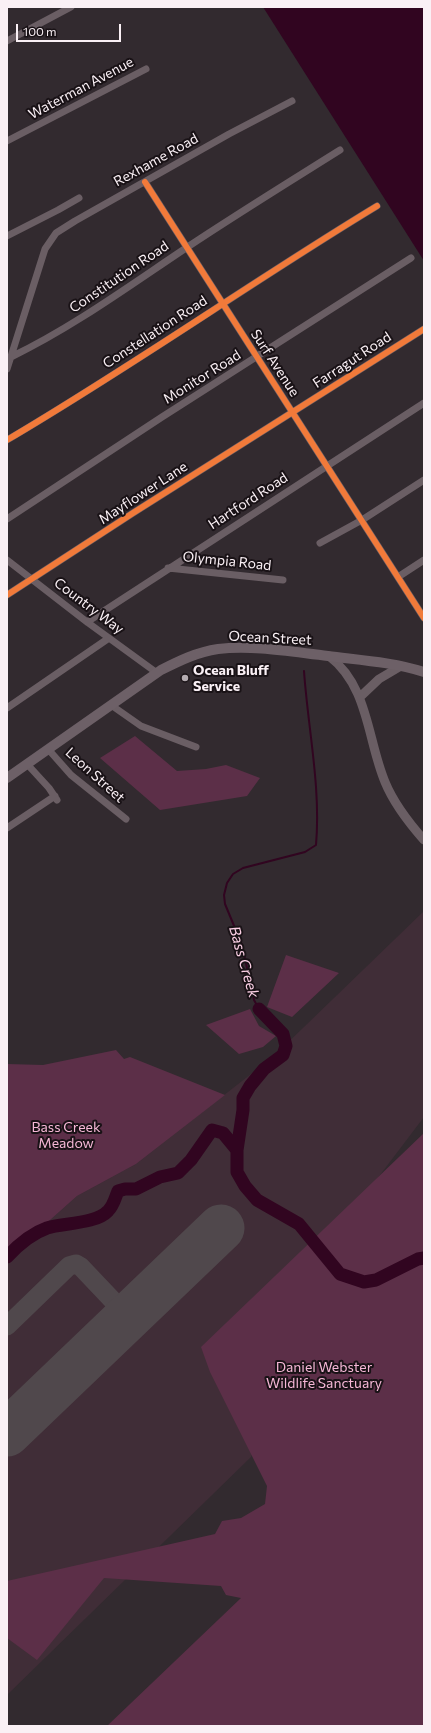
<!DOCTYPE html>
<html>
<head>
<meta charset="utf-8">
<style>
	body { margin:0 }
	#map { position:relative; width:431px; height:1733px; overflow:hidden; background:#322a2f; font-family:Commissioner,sans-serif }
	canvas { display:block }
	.frame { position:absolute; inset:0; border:8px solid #faf0f5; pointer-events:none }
	.scale { position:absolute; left:16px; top:24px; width:105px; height:18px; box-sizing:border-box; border:2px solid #faf0f5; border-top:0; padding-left:5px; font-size:12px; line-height:14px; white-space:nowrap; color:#faf0f5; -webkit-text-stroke:3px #191216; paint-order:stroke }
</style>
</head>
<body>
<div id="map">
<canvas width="431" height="1733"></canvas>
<div class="frame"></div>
<div class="scale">100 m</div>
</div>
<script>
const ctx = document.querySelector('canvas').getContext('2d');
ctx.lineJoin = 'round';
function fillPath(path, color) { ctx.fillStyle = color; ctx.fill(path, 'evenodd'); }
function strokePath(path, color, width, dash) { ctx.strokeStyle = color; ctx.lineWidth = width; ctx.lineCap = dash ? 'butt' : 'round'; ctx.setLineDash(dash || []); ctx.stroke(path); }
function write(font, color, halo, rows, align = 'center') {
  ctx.font = font + ' Commissioner,sans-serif'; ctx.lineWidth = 4; ctx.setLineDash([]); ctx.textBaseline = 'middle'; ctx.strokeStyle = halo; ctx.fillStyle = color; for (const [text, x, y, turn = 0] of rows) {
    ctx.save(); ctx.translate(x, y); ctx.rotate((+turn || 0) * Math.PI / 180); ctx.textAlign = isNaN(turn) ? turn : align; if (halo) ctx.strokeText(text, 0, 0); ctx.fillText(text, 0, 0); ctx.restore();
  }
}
const built = new Path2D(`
	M424,911V1117L314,1262L251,1457L7,1695V1262L10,1263L31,1237L77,1196L136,1164L274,1056Z`);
const green = new Path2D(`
	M135,736L177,771L206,769L226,765L260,778L247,796L160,810L100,758Z
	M286,955L339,973L292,1017L267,1007Z
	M250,1009L259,1026L276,1036L263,1047L239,1054L206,1025Z
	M116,1050L124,1059L130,1057L225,1095L136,1164L77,1196L31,1237L10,1263L7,1262V1064L43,1065Z
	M424,1133V1726H107L241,1598L226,1595L221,1586L104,1578L37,1660L7,1638V1581L215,1534L222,1521L241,1518L265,1504L267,1486L210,1372L201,1347Z`);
const water = new Path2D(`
	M263,7H424V261Z`);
const stream = new Path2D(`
	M259,1009L254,1000L242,945L225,904L224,895L227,883L233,874L243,868L305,852L316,845C321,787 308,729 304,671`);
const river = new Path2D(`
	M259,1009L283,1034L286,1046L283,1055L264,1069L250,1086L243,1098V1110L237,1150V1172L245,1186L257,1200L299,1224L340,1274L364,1282L376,1280L418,1259L424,1258
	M7,1257C18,1245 30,1234 47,1228C63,1223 96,1224 108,1211C114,1205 115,1198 118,1191L125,1189H136L160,1177L178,1173L191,1160L212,1130L223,1133L237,1150`);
const taxiway = new Path2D(`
	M7,1326L69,1266L76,1264L81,1267L118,1306L121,1316L118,1326`);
const runway = new Path2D(`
	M7,1433L221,1228`);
const minor = new Path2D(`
	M7,41L71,7
	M7,141L146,69
	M145,182L424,618
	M7,236L58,210L79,198
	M11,357C73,327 129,286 186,248C237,214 289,182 340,150
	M7,369L45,249L56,233L75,221L229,134L292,101
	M7,440C133,366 253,281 377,206
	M7,519L162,417L411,258
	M320,543L362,520L424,480
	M7,560L87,622L157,673
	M168,568L283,580
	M398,577L424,560
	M7,595L133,513L424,329
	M87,622L424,403
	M111,705L141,726L196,747
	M7,708L109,638
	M48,749L71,775L126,819
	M27,764L49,788L57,800
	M7,828L55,796`);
const tertiary = new Path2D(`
	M329,656C369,687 367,739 385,782C394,804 409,823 424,840
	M360,697L379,679L401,666`);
const secondary = new Path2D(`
	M7,778L161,670C179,661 197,652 218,649C254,645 292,652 328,656C359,660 393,662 424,672`);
const cycleway = new Path2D(`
	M145,182L424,618
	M7,440C133,366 253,281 377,206
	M7,595L133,513L424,329`);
const markers = [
	[185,678,4,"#b4abb0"]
];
const streetNames = [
	["Waterman Avenue",81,88,-28],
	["Rexhame Road",156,160,-29],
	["Constitution Road",119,277,-34],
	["Constellation Road",155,332,-33],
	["Farragut Road",352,360,-33],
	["Surf Avenue",275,363,57],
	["Monitor Road",202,377,-32],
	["Mayflower Lane",143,493,-33],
	["Hartford Road",248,501,-33],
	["Olympia Road",227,561,6],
	["Country Way",89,606,37],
	["Ocean Street",270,638,3],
	["Leon Street",95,775,42]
];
const poiNames = [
	["Ocean Bluff",193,670],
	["Service",193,686]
];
const parkNames = [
	["Bass Creek",66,1127],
	["Meadow",66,1143],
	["Daniel Webster",324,1367],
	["Wildlife Sanctuary",324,1383]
];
const waterNames = [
	["Bass Creek",244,962,74]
];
fillPath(built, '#402d37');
fillPath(green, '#5c2f48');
fillPath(water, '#310520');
strokePath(stream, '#310520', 2);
strokePath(river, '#310520', 13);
strokePath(taxiway, '#50484c', 19);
strokePath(runway, '#50484c', 47);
strokePath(minor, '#6a5e64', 7);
strokePath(tertiary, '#6a5e64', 9);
strokePath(secondary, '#6d6067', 10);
strokePath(cycleway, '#f17a3a', 6);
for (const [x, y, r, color] of markers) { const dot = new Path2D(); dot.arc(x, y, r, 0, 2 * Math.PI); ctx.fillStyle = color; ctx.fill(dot); strokePath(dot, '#191216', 1.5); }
write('14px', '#faf0f5', '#191216', streetNames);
write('bold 14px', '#faf0f5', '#191216', poiNames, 'left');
write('14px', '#f5b7d6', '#191216', parkNames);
write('italic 15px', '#fbd0e5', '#191216', waterNames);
</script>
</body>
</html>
